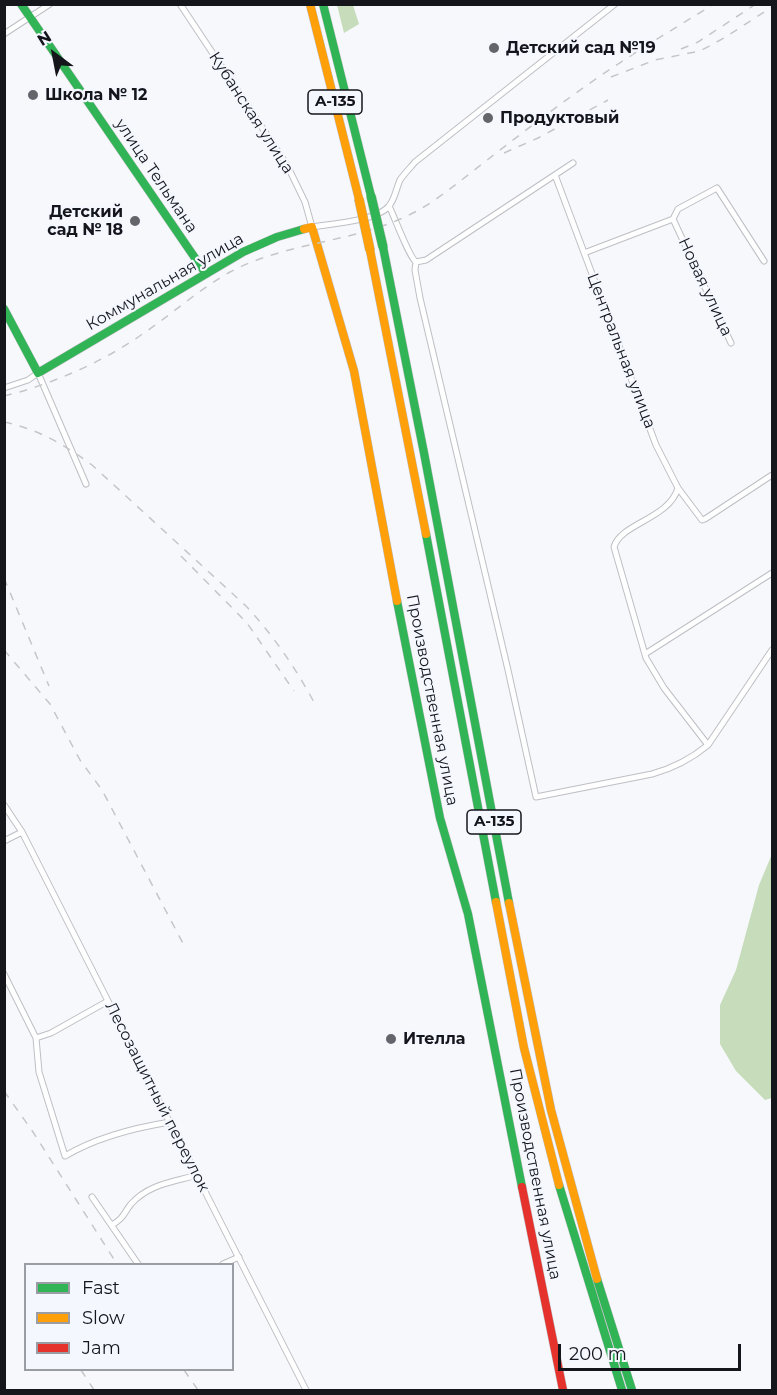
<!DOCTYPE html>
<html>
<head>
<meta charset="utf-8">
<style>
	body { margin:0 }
	#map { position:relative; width:777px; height:1395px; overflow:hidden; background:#f7f8fc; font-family:Montserrat,sans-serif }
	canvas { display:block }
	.frame { position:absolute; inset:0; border:6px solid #14161c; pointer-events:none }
	.legend { position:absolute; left:24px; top:1263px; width:210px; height:108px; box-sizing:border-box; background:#f5f7fe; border:2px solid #9b9da4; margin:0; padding:8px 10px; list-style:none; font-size:18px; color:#14161c }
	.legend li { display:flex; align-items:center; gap:12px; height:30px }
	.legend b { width:30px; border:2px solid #9b9da4 }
	.north { position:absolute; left:24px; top:24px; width:60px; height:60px; -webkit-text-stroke:4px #f5f7fe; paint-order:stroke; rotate:328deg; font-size:16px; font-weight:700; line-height:24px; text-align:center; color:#14161c }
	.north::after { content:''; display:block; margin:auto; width:21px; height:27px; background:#14161c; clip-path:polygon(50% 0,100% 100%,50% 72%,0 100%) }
	.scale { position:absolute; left:558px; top:1344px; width:183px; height:27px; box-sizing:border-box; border:3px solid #14161c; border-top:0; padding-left:8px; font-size:18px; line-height:21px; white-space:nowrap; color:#14161c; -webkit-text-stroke:4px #f5f7fe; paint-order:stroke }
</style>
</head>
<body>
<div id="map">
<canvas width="777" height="1395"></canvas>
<div class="frame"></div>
<ul class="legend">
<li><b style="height:8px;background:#30b455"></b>Fast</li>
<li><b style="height:8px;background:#ff9f0a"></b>Slow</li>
<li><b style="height:8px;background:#e5322d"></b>Jam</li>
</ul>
<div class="north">N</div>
<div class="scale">200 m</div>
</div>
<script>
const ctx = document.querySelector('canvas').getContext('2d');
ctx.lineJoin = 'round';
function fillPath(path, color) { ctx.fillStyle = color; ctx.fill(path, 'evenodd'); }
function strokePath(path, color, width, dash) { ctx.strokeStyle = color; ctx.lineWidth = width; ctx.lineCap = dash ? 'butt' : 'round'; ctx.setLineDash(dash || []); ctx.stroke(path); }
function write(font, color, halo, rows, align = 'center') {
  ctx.font = font + ' Montserrat,sans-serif'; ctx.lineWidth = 4.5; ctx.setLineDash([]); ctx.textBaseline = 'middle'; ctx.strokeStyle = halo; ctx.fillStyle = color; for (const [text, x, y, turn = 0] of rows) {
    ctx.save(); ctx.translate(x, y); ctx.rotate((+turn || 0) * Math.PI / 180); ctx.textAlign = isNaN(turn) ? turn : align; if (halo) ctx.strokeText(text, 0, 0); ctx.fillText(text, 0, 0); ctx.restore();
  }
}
const forest = new Path2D(`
	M337,5H353L359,24L344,33Z
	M772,854V1098L765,1100L736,1071L720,1044V1005L736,970L759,885Z`);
const street = new Path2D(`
	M180,4L287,165L305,202L312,227C330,224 377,221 389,206C395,199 396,189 400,180C404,174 410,168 415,162L615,4
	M4,34L50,4
	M555,175L656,445L678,488L702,520L705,519L772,475
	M389,206C395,218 409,257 416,262L415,270L420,298L508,670L536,797L652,774C674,768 691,759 708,745L772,650
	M673,219L678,209L717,188L764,261
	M673,219L731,343
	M584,253L673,219
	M416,262L426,260L573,163
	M4,388L28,380L38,373L86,484
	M678,488C669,519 621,523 614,547L646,658L664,688L708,745
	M645,654L772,573
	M4,805L22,832L306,1390
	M4,841L22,832
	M4,974L36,1038L39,1072L65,1156C97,1137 133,1128 170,1122
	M36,1038L51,1033L108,1001
	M92,1197L138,1264
	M112,1225C125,1217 123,1214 131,1204C149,1184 173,1182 197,1175
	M223,1264L239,1257`);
const fast = new Path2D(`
	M21,4L206,274
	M323,4L371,196
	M383,247L424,453L509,903
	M4,309L38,373L243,252L277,237L304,229
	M426,534L496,902
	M397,601L440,818L468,914L522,1187
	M559,1185L622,1390
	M597,1279L632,1390`);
const slow = new Path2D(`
	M310,4L359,199
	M304,229L312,227L354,371L397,601
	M370,250L426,534
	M496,902L524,1048L559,1185
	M509,903L551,1110L597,1279`);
const jam = new Path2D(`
	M522,1187L563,1390`);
const rail = new Path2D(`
	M681,49L698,42L756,4
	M611,77L655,60L700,51L724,38L772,7
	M504,153L538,138L608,100
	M4,396C50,385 103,362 141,335C171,315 198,290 230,272C288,241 357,243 415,212C439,199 460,181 482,164C513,140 544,116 576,93C620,61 667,33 714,4
	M4,422C38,429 65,445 92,465L246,606C274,636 297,670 316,706
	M181,556L247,623L294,691
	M4,578L49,686
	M4,650L50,704L80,760L102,790L186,949
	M4,1091L33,1132L117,1264
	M81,1370L94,1390
	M184,1370L198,1390`);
const fastBridge = new Path2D(`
	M371,196L383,247`);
const slowBridge = new Path2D(`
	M359,199L370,250`);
const markers = [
	[494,48,6,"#63656a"],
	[33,95,6,"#63656a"],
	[488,118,6,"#63656a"],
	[135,221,6,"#63656a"],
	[391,1039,6,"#63656a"]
];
const shields = [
	[335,102,54],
	[494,822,54]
];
const shieldNames = [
	["А-135",335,102],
	["А-135",494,822]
];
const poiNames = [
	["Детский сад №19",506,48],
	["Школа № 12",45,95],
	["Продуктовый",500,118],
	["Детский",123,212,"right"],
	["сад № 18",123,230,"right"],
	["Ителла",403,1039]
];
const streetNames = [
	["Кубанская улица",251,113,57],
	["улица Тельмана",156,176,56],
	["Коммунальная улица",165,282,-30],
	["Новая улица",705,287,65],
	["Центральная улица",621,351,69],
	["Производственная улица",432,700,79],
	["Лесозащитный переулок",157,1097,63],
	["Производственная улица",535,1174,79]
];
fillPath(forest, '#c6dcbb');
strokePath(street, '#bebfc4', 7);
strokePath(fast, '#bebfc4', 9);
strokePath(slow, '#bebfc4', 9);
strokePath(jam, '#bebfc4', 9);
strokePath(street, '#fefeff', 5);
strokePath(fast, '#30b455', 8);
strokePath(slow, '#ff9f0a', 8);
strokePath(jam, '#e5322d', 8);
strokePath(rail, '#c5c6c7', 1.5, [8, 8]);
strokePath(fastBridge, '#b4bcb3', 10, []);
strokePath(slowBridge, '#b4bcb3', 10, []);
strokePath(fastBridge, '#30b455', 9);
strokePath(slowBridge, '#ff9f0a', 9);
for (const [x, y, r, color] of markers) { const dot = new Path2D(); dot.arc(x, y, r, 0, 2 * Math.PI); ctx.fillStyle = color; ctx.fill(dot); strokePath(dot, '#f5f7fe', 2); }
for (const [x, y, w] of shields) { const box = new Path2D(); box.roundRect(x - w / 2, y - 12, w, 24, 4.5); ctx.fillStyle = '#f5f7fe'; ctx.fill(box); strokePath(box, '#14161c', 1.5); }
write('bold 15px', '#14161c', null, shieldNames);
write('bold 16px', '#14161c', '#f5f7fe', poiNames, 'left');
write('16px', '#14161c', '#f5f7fe', streetNames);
</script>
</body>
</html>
